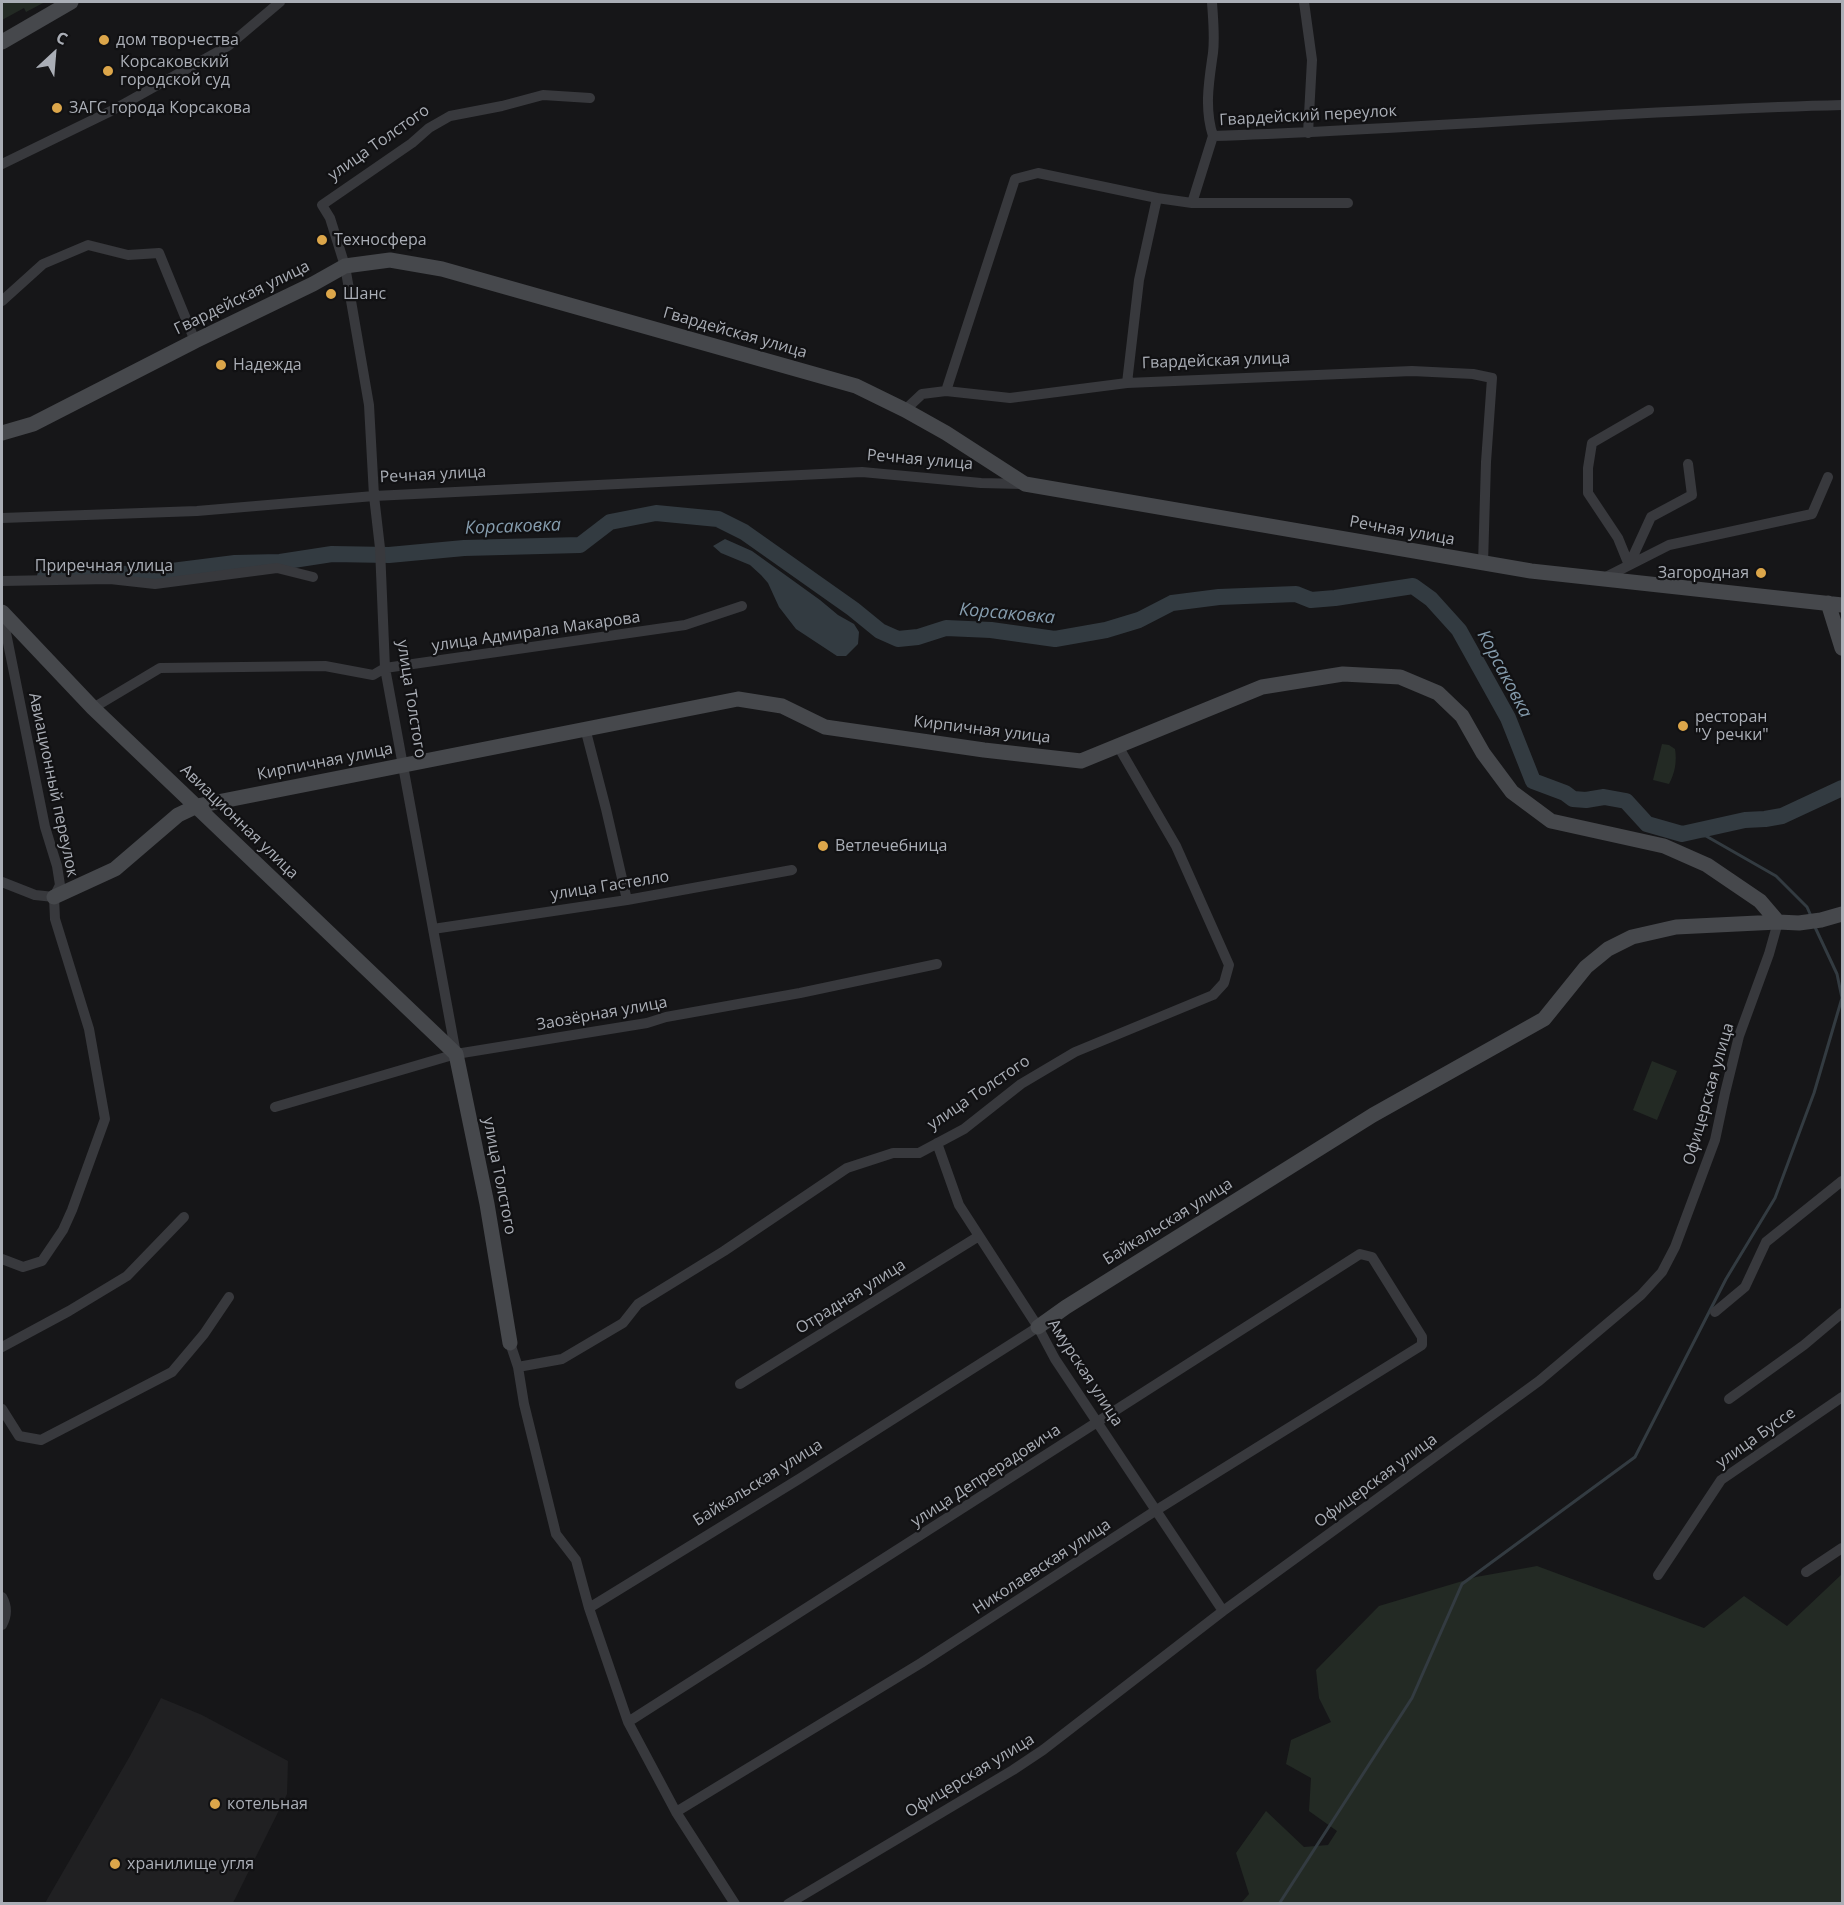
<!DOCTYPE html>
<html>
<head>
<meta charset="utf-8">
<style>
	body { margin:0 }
	#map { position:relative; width:1844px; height:1905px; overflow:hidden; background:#161618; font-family:"Open Sans",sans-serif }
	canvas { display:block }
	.frame { position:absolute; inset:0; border:3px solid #aaaeb6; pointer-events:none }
	.north { position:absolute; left:24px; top:24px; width:60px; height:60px; -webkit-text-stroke:4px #111113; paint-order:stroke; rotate:26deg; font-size:16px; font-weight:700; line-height:24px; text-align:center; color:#aaaeb6 }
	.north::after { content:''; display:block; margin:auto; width:21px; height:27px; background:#aaaeb6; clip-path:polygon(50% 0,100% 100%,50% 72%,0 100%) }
</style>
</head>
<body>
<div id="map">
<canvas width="1844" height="1905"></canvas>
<div class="frame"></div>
<div class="north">С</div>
</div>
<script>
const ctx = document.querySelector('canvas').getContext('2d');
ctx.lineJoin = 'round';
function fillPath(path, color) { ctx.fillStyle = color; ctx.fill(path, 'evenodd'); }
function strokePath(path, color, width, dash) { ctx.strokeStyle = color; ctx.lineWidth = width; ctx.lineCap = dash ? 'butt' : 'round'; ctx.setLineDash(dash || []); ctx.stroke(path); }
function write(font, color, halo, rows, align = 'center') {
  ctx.font = font + ' "Open Sans",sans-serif'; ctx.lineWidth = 4.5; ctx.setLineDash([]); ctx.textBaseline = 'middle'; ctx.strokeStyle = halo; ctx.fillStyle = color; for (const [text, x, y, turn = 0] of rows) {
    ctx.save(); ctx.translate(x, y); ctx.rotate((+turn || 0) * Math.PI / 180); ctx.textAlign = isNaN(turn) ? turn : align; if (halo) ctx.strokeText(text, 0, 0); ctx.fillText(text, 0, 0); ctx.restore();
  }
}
const built = new Path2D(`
	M161,1698L202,1715L288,1761L287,1794L235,1899L232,1904L45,1903L130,1756Z`);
const green = new Path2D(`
	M2,2H45L26,12L24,8L2,20Z
	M1662,744L1669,745L1675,749C1677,761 1675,773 1669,784L1653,780Z
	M1652,1061L1677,1071L1657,1120L1633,1110Z
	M1537,1566L1704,1628L1744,1596L1787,1626L1842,1574V1903H1241L1249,1894L1236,1853L1266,1811L1304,1847L1328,1845L1337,1831L1309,1811L1311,1778L1286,1764L1291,1740L1331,1722L1319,1698L1316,1670L1379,1606L1476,1577Z`);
const water = new Path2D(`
	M725,539L752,551L820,600L838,615L854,624L859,632L858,644L846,656H837L796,629L779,607L768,583L761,575L750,565L721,553L713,546Z`);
const stream = new Path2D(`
	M1682,834L1706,836L1776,876L1807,907L1811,916
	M1279,1904L1412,1698L1462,1584L1635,1457L1726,1279L1775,1198L1814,1093L1842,998L1837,974L1814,925`);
const river = new Path2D(`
	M45,576L156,573L235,563L280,562L332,554L389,555L464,548L580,545L610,522L656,513L718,519L744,532L853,609L880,631L898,639L918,637L946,628L991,630L1055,639L1106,630L1139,620L1172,603L1219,597L1296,594L1311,600L1335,598L1413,586L1431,599L1459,630L1508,718L1533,781L1565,793L1573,799L1586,800L1604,797L1626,801L1647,824L1682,834L1745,820L1765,819L1782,816L1842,788`);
const street = new Path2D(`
	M1212,2C1213,18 1215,37 1213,53C1209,81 1204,108 1213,136
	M1304,2L1312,60L1308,133
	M2,164L111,111L228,46L280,2
	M1192,203H1348
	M2,301L43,264L88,245L128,255L159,253L195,341
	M1127,383L1139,280L1157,198
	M946,391L1015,179L1038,173L1157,198L1192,203L1213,136C1423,129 1632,110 1842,105
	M905,410L922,394L946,391L1010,398L1127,383L1412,371L1473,374L1492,378L1486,462L1483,564
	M2,518L197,511L374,496L862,472L981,483L1022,484
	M1629,565L1618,538L1588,493V468L1592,443L1649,410
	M1629,565L1651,517L1692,495L1688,464
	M1602,579L1669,545L1812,514L1828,477
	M2,581L110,579L155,584L277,568L313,577
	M93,708L160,668L325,666L373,675L385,668L685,625L742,606
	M585,728L606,809L627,900
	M2,882L35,895L54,897
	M433,929L627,900L792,870
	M456,1054L385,668L380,548L374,496L369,405L345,266L330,218L322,205L412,143L429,128L450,116L502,106L543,95L590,98
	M275,1107L456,1054L647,1023L666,1017L800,993L937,964
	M937,1143L959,1205L1038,1327L1055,1359L1223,1611
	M2,1259L23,1267L42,1261L63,1230L72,1210L105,1119L89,1029L55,919L54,897L60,885L57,866L45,827L2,613
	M1715,1312L1745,1287L1766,1242L1842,1181
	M510,1343L518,1367L562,1359L623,1323L638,1304L724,1251L847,1168L893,1153H919L964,1129L1021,1084L1075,1052L1213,995L1224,983L1229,965L1176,846L1118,746
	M2,1347L69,1311L127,1276L184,1217
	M518,1367L524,1404L556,1534L576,1560L589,1608L628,1722L676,1812L735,1904
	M740,1384L979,1236
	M1729,1399L1804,1345L1842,1313
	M2,1409L19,1436L41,1440L172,1372L204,1334L229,1297
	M1806,1572L1842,1548
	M1658,1575L1721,1480L1842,1397
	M2,1597C7,1606 7,1616 2,1625
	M589,1608L799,1479L1038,1327
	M628,1722L1360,1254L1372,1257L1422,1337V1345L1155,1511L921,1663L676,1812
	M788,1904L1013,1770L1043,1750L1223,1611L1539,1381L1641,1295L1662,1272L1675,1247L1715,1140L1725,1093L1739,1036L1769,954L1778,922`);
const secondary = new Path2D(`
	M2,42L71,2
	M2,433L33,424L195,341L313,284L345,266L390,260L442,269L856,386L905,410L946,433L1025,484L1531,571L1842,605
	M1828,603L1842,648
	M2,612L93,708L456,1054L487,1204L510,1343
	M54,897L115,869L178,815L197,806L738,699L782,706L825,727L984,750L1081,761L1262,687L1343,674L1400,677L1438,693L1462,716L1483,753L1512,792L1551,821L1664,846L1707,865L1760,901L1778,922
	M1038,1327L1066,1307L1373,1115L1544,1019L1586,967L1608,949L1632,937L1676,927L1778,922L1799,923L1821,920L1842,914`);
const markers = [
	[104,40,6,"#dca64a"],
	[108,71,6,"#dca64a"],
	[57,108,6,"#dca64a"],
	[322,240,6,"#dca64a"],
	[331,294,6,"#dca64a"],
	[221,365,6,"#dca64a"],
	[1761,573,6,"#dca64a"],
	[1683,726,6,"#dca64a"],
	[823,846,6,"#dca64a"],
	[215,1804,6,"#dca64a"],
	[115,1864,6,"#dca64a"]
];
const poiNames = [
	["дом творчества",116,40],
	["Корсаковский",120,62],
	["городской суд",120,80],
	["ЗАГС города Корсакова",69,108],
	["Техносфера",334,240],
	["Шанс",343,294],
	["Надежда",233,365],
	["Загородная",1749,573,"right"],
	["ресторан",1695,717],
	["\"У речки\"",1695,735],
	["Ветлечебница",835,846],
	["котельная",227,1804],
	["хранилище угля",127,1864]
];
const streetNames = [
	["Гвардейский переулок",1308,116,-3],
	["улица Толстого",379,143,-35],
	["Гвардейская улица",242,298,-26],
	["Гвардейская улица",735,333,16],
	["Гвардейская улица",1216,361,-2],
	["Речная улица",920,460,5],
	["Речная улица",433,475,-3],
	["Речная улица",1402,531,10],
	["Приречная улица",104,566],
	["улица Адмирала Макарова",536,632,-8],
	["улица Толстого",411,699,81],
	["Кирпичная улица",982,730,7],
	["Кирпичная улица",325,762,-11],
	["Авиационный переулок",53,785,78],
	["Авиационная улица",239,822,44],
	["улица Гастелло",610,886,-9],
	["Заозёрная улица",602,1014,-10],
	["улица Толстого",979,1093,-34],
	["Офицерская улица",1709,1094,-74],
	["улица Толстого",499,1176,79],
	["Байкальская улица",1168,1222,-32],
	["Отрадная улица",851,1297,-32],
	["Амурская улица",1085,1373,57],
	["улица Буссе",1756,1438,-35],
	["улица Депрерадовича",986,1476,-33],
	["Офицерская улица",1376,1481,-36],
	["Байкальская улица",758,1483,-32],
	["Николаевская улица",1042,1567,-33],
	["Офицерская улица",970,1776,-31]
];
const waterNames = [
	["Корсаковка",513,527,-2],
	["Корсаковка",1007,614,5],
	["Корсаковка",1504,674,62]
];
fillPath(built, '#202022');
fillPath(green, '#232a24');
fillPath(water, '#333b41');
strokePath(stream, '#333b41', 3);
strokePath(river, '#333b41', 16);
strokePath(street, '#38393d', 10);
strokePath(secondary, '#46484c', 15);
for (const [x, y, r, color] of markers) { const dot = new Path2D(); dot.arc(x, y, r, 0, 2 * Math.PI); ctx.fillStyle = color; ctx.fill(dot); strokePath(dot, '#111113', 2); }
write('16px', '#aaaeb6', '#111113', poiNames, 'left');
write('16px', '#aaaeb6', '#111113', streetNames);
write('italic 18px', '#859cad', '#111113', waterNames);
</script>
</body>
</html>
